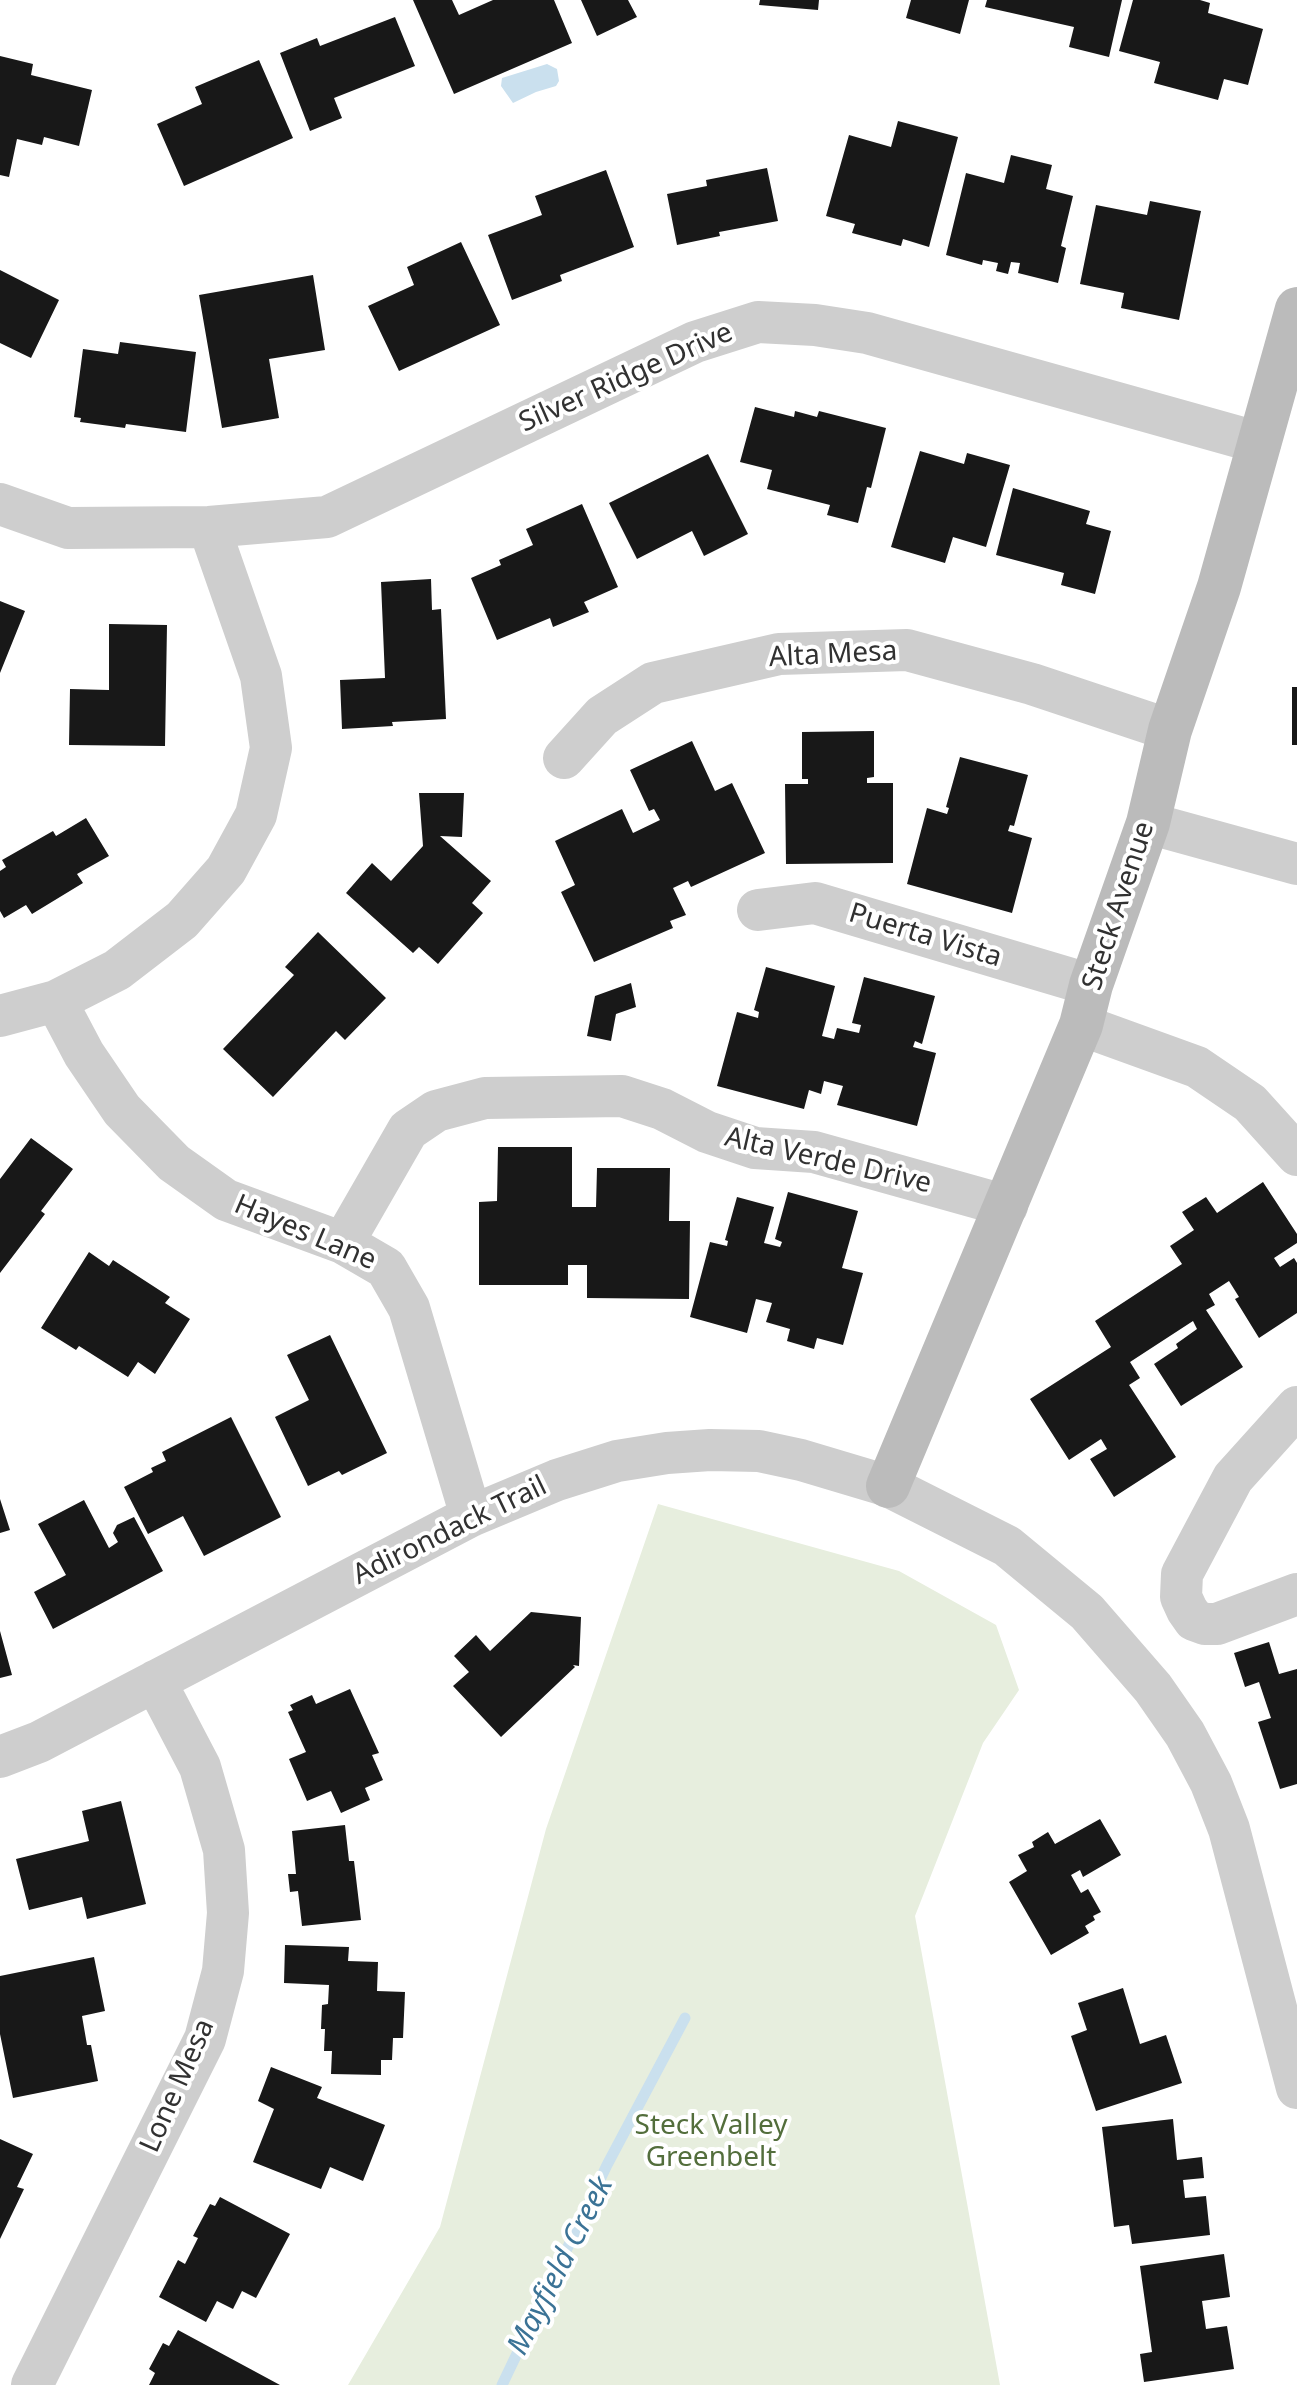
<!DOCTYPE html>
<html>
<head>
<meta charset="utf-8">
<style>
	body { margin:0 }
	canvas { display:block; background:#fff }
</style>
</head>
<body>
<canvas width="1297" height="2385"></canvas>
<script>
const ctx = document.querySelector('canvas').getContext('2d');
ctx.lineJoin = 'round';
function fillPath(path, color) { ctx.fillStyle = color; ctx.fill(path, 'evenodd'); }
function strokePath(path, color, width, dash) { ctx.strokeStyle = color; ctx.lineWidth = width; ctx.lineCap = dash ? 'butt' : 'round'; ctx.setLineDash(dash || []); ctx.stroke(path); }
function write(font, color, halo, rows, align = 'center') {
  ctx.font = font + ' "Noto Sans",sans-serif'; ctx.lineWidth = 8; ctx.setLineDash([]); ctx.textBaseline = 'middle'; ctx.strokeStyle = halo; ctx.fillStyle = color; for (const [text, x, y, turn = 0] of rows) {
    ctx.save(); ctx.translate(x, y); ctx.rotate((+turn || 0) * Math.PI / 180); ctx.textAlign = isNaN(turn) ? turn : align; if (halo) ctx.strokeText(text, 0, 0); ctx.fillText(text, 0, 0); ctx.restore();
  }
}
const green = new Path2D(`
	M658,1504L899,1571L996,1625L1019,1690L983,1743L915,1916L1000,2385H348L440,2227L546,1829Z`);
const water = new Path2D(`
	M547,64L557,69L559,81L556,86L536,92L513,103L501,86L502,78Z`);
const stream = new Path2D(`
	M502,2385L607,2165L685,2018`);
const building = new Path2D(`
	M413,0H452L459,15L493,0H554L572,43L454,94Z
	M581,0H628L637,17L597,36Z
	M760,0H819L818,10L759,5Z
	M911,0H969L960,34L906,18Z
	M987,0H1122L1109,57L1069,47L1074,27L985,7Z
	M1133,0H1200L1210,3L1208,13L1263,29L1248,85L1224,79L1218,100L1154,83L1160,62L1119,51Z
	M395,17L415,66L334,98L342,118L310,131L280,53L317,38L320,46Z
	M0,56L33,64L31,75L92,90L79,146L44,137L42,145L17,139L9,177L0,175Z
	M259,60L293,138L184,186L157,124L202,104L195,87Z
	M898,121L958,137L929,247L903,239L901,246L852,233L855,224L826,216L849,135L891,147Z
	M1011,155L1052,165L1046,189L1073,196L1061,246L1066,248L1058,283L1018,273L1020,263L1011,262L1008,274L996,271L998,263L983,260L982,265L946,255L966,173L1004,183Z
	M767,168L778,221L719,232L720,236L677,245L667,194L707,186L706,180Z
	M606,170L634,247L560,275L562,281L512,300L488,235L542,215L535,196Z
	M1150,201L1201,211L1179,320L1121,308L1124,293L1080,284L1096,205L1147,215Z
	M461,242L500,325L399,371L368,306L414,285L407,267Z
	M0,270L59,300L31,358L0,343Z
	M313,275L325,350L269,359L279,418L222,428L199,295Z
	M120,342L196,352L186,432L126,424L125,428L80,422L81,418L74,417L83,349L118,354Z
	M755,407L794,417L795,411L817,417L819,411L886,428L871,488L867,487L858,523L827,515L830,505L767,489L772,470L740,462Z
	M920,451L964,464L967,453L1010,465L986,547L953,537L945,563L891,547Z
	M708,454L748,534L704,556L692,531L637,559L609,503Z
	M1013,488L1090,511L1086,524L1111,531L1095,594L1061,585L1064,573L996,555Z
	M582,504L618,587L584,602L589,612L553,627L550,618L497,640L471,578L501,565L499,560L533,545L526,529Z
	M431,579L432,610L441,609L446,719L392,722L393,726L342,729L340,680L385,678L381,582Z
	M0,601L25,611L0,673Z
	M109,624L167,625L165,746L69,745L70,689L109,690Z
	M1292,687H1297V745H1292Z
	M874,731V777L867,778V783H893V863L786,864L785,784H808V779H802V732Z
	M692,741L715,791L732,783L765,853L691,887L688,881L673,888L686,915L670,921L673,928L594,962L561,892L575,885L555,841L622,809L633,833L660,820L654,809L649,811L630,770Z
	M960,757L1028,775L1014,826L1010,825L1008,831L1032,838L1012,913L907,884L927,808L947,814L949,808L946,807Z
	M419,793H464L462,837L440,836L491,881L472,903L483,913L438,964L419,947L413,953L346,893L372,863L391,881L423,846Z
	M86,818L109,856L77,874L83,883L32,914L26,905L4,918L0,911V871L6,867L2,860L53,831L56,836Z
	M318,932L386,998L345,1040L336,1031L273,1097L223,1049L294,975L285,967Z
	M766,967L835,986L822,1036L834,1039L837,1028L859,1033L861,1025L852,1023L864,977L935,996L922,1044L915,1041L913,1047L936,1053L917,1126L837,1105L843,1086L824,1081L821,1094L809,1090L804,1109L717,1086L737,1012L758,1018L759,1012L754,1010Z
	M631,983L636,1007L616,1014L611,1041L587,1036L595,996Z
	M31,1138L73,1169L41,1211L45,1214L0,1273V1179Z
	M498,1147H572V1207H596L597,1168H670L669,1221H690L689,1299L587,1298V1265H568V1285H479V1202L497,1201Z
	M1263,1182L1297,1234V1243L1274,1258L1280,1267L1294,1258L1297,1263V1313L1259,1338L1235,1299L1239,1297L1229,1281L1209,1294L1215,1305L1206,1310L1243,1367L1181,1406L1154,1364L1178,1348L1176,1344L1197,1329L1193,1321L1130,1362L1140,1378L1129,1385L1176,1457L1114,1497L1090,1459L1107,1449L1101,1439L1069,1460L1030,1399L1111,1347L1095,1321L1182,1264L1170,1246L1194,1230L1182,1212L1206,1197L1217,1213Z
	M788,1192L858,1211L842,1268L863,1273L843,1345L817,1338L814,1349L787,1341L790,1329L766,1322L772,1303L756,1299L747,1333L690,1317L710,1242L727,1246L728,1241L725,1240L737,1197L774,1207L764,1243L780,1247L782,1242L775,1239Z
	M89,1252L109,1266L113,1260L170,1297L165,1303L190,1319L155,1374L138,1362L128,1377L79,1346L76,1350L41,1328Z
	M330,1335L387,1453L342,1475L339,1471L308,1486L275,1417L309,1400L287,1355Z
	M231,1417L281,1517L204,1556L183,1516L148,1534L124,1487L153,1472L151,1468L166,1461L162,1452Z
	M0,1499L10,1530L0,1533Z
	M84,1500L109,1548L118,1542L113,1533L117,1525L134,1517L163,1571L53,1629L34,1592L66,1575L38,1524Z
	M531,1612L581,1617L579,1666L573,1665L575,1667L501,1737L453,1686L469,1672L454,1656L476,1635L490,1651Z
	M0,1631L12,1675L0,1678Z
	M1269,1642L1279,1674L1297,1669V1784L1280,1789L1258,1722L1271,1718L1259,1682L1245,1687L1234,1653Z
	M350,1689L379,1753L372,1755L383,1780L365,1788L370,1800L341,1813L331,1791L307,1801L289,1759L306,1752L288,1712L293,1710L290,1705L312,1695L316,1704Z
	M121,1801L146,1904L87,1919L82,1897L29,1910L16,1859L89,1841L82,1811Z
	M1100,1819L1121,1855L1083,1877L1080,1870L1071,1875L1081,1893L1088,1889L1101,1912L1093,1916L1095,1920L1085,1926L1089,1933L1051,1955L1009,1882L1027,1871L1018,1855L1034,1847L1032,1842L1048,1832L1055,1844Z
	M345,1825L349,1861H354L361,1920L302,1926L298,1891L290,1892L288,1874H296L292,1831Z
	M285,1945L349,1947L348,1961L378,1962L377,1991L405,1992L403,2038H393L392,2060H381V2075L331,2074L332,2051H324L325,2029H321L322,2005L328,2004L329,1985L284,1983Z
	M94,1957L105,2011L82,2016L87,2045H91L98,2081L13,2098L0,2034V1976Z
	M1123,1988L1140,2044L1166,2035L1182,2083L1096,2111L1071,2036L1087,2030L1078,2003Z
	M271,2067L322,2087L317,2098L385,2125L363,2181L330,2167L321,2189L253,2162L274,2109L258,2101Z
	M1173,2119L1177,2160L1202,2157L1204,2178L1183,2180L1185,2198L1206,2196L1210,2235L1132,2244L1129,2225L1114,2227L1102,2127Z
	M0,2139L33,2154L17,2187L24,2189L0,2239Z
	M220,2197L290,2234L256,2298L242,2291L233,2309L217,2301L206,2322L159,2297L178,2260L185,2264L198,2238L193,2236L210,2204L215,2206Z
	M1224,2254L1230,2297L1202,2301L1206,2329L1227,2326L1234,2369L1144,2382L1140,2354L1152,2352L1140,2266Z
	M178,2330L280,2385H149L155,2373L149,2369L163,2343L169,2346Z`);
const street = new Path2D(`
	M0,504L68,528L209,527L327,517L695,342L758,322L815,325L867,333L1260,443
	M564,758L602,716L653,683L779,654L907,650L1032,684L1170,730
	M1148,823L1297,864
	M758,910L815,903L1091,985
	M56,1001L84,1054L122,1110L174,1163L226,1200L343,1243L386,1268L409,1308L471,1516
	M0,1016L56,1001L117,970L182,920L226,870L256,815L271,748L261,676L209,527
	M1081,1025L1197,1067L1250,1103L1297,1155
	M343,1243L408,1130L436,1111L485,1098L622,1096L662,1109L707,1132L755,1148L814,1152L1007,1206
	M1297,1407L1233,1478L1182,1574L1181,1597L1187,1610L1194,1620L1205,1624H1217L1297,1594
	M0,1757L39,1742L471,1516L557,1480L617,1461L667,1453L710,1450L759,1451L801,1460L888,1486L1007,1546L1087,1612L1153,1688L1185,1734L1211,1783L1229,1829L1297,2088
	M32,2385L205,2039L223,1971L228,1913L224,1850L200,1767L155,1681`);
const secondary = new Path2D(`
	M888,1486L1081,1025L1091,985L1148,823L1170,730L1219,587L1297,309`);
const streetNames = [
	["Silver Ridge Drive",626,378,-24],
	["Alta Mesa",833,655,-3],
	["Steck Avenue",1119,906,-72],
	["Puerta Vista",925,936,17],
	["Alta Verde Drive",828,1161,13],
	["Hayes Lane",305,1233,23],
	["Adirondack Trail",450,1531,-26],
	["Lone Mesa",178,2086,-66]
];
const parkNames = [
	["Steck Valley",711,2126],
	["Greenbelt",711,2158]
];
const waterNames = [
	["Mayfield Creek",561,2266,-63]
];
fillPath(green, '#e7eede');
fillPath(water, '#cae0ee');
strokePath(stream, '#cae0ee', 11);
fillPath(building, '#181818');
strokePath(street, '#cecece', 42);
strokePath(secondary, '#bbb', 44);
write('28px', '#313131', '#fff', streetNames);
write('28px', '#536e3c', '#fff', parkNames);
write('italic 30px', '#3b7396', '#fff', waterNames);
</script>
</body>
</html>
